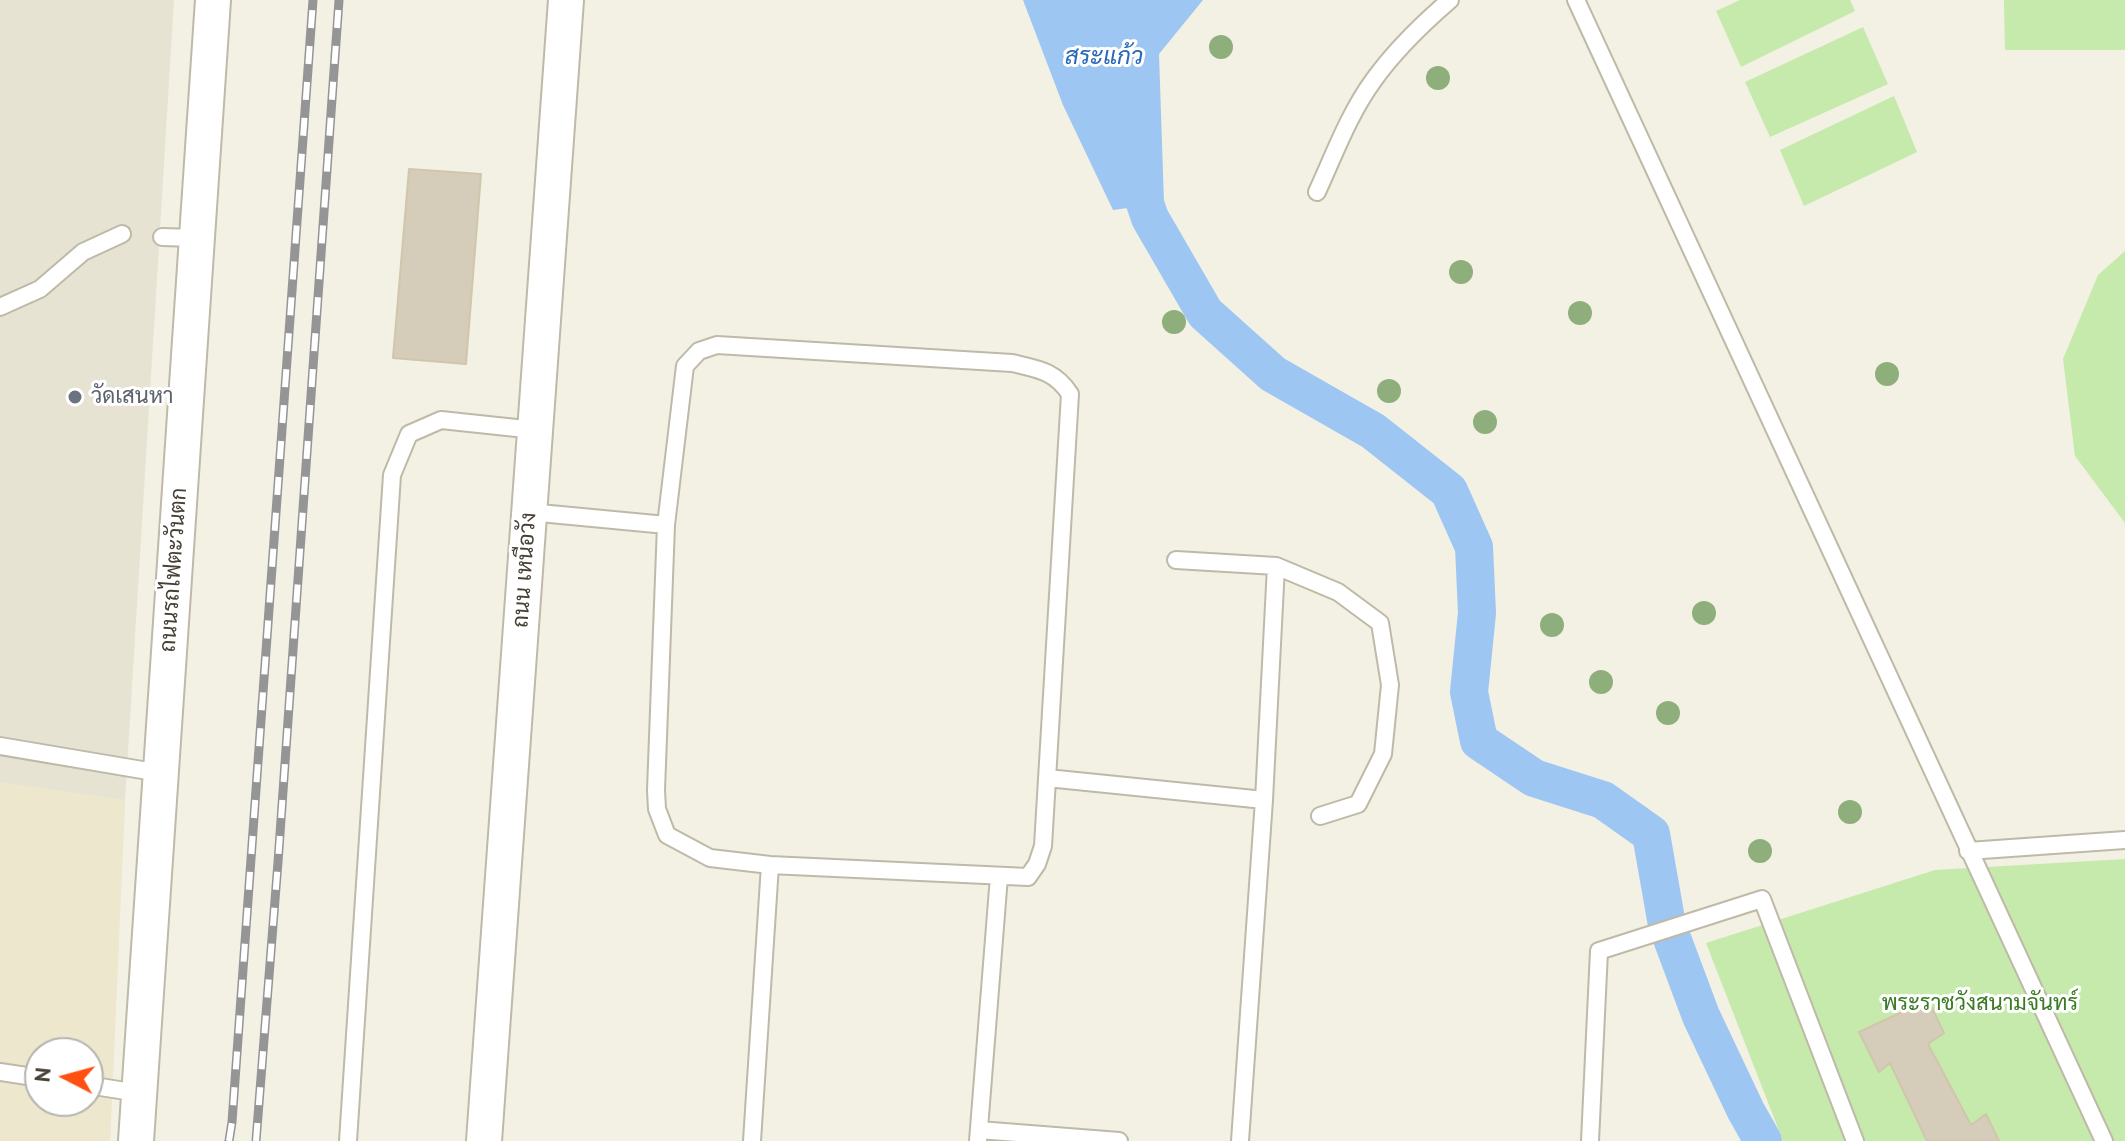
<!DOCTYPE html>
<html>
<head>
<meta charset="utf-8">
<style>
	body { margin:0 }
	#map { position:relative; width:2125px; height:1141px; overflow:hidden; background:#f3f0e4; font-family:"PT Sans",sans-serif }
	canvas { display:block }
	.north { position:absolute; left:24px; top:1037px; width:80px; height:80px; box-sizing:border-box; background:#fff; border:2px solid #b5b3ae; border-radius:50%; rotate:276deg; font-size:22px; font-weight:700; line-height:32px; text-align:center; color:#464134 }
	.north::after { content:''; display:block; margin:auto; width:28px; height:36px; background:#ff500f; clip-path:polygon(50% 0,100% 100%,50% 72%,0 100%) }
</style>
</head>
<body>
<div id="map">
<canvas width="2125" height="1141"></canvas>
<div class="north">N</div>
</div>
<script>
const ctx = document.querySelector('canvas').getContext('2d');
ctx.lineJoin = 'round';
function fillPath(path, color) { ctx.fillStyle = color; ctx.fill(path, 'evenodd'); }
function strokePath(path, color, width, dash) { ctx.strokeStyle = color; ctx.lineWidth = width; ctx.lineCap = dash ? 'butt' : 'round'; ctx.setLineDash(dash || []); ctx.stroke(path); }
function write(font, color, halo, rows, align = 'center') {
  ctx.font = font + ' "PT Sans",Sarabun,sans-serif'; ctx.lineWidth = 6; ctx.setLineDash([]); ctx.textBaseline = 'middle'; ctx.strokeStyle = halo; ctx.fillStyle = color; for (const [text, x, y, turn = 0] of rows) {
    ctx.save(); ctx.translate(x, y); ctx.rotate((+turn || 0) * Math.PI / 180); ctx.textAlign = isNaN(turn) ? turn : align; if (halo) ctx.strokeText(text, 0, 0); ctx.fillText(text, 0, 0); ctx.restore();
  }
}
const residential = new Path2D(`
	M0,0H174L125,800L110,1141H0ZM40,1053H88V1101H40Z`);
const education = new Path2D(`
	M0,782L125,800L110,1141H0ZM40,1053H88V1101H40Z`);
const green = new Path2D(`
	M1740,0H1850L1855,11L1741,67L1716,11Z
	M2004,0H2125V50H2005Z
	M1863,27L1888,84L1770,137L1745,82Z
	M1894,96L1917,152L1804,206L1780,150Z
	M2125,251V523L2075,456L2063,359L2098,275Z
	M2125,859V1141H1783L1706,943L1935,870Z`);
const water = new Path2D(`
	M1023,0H1203L1159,54L1164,203L1113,210L1063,105Z`);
const canal = new Path2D(`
	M1129,156L1150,218L1205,313L1273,374L1373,431L1449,491L1474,547L1477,613L1469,692L1479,741L1534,778L1603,800L1651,834L1667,925L1701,1016L1746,1111L1763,1141`);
const building = new Path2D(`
	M409,169L481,174L466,364L393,358Z
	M1928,1000L1944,1033L1928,1044L1971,1125L1986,1114L1999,1141H1927L1890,1063L1879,1072L1859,1032Z`);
const lane = new Path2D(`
	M1576,0L2104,1141
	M1317,192C1334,155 1349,114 1373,81C1395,50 1421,25 1450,0
	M162,237L196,238
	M0,307L40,289L83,252L122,234
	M717,345L1012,363C1038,369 1055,371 1070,394L1043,846L1037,864L1028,877L770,865L710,858L667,835L657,809L656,790L666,525L685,366L699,351Z
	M529,512L666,525
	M1176,560L1276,566L1338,592L1380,623L1390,685L1383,754L1358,804L1320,816
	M0,746L160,773
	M1047,778L1264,800
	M1968,851L2125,840
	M0,1072L40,1078
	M88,1085L138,1093
	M979,1130L1119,1141
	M348,1141L392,475L409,434L441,420L535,430
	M752,1141L770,865
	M978,1141L999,876
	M1240,1141L1264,800L1276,566
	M1590,1141L1599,951L1762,899L1855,1141`);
const street = new Path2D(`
	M136,1141L213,0
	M484,1141L566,0`);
const rail = new Path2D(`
	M229,1141L232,1122L313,0
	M256,1141L278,862L339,0`);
const trees = [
	[1221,47],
	[1438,78],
	[1461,272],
	[1580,313],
	[1174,322],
	[1887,374],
	[1389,391],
	[1485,422],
	[1704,613],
	[1552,625],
	[1601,682],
	[1668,713],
	[1850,812],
	[1760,851]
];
const markers = [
	[75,397,8,"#6b7280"]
];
const worshipNames = [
	["วัดเสนหา",91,397]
];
const streetNames = [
	["ถนนรถไฟตะวันตก",174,570,-86],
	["ถนน เหนือวัง",525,570,-86]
];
const parkNames = [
	["พระราชวังสนามจันทร์",1980,1004]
];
const waterNames = [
	["สระแก้ว",1104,57]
];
fillPath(residential, '#e7e3d2');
fillPath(education, '#ede8cd');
fillPath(green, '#c6eaab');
fillPath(water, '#9dc6f3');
strokePath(canal, '#9dc6f3', 38);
fillPath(building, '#d5cdb9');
strokePath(building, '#d0c6ac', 2);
strokePath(lane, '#bfb9a7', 20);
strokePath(street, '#bfb9a7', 38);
strokePath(lane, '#fff', 16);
strokePath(street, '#fff', 34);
strokePath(rail, '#959595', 9);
strokePath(rail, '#fff', 6, [18]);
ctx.fillStyle = '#8eaf7b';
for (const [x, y] of trees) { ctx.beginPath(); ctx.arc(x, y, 12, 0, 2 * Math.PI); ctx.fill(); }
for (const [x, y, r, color] of markers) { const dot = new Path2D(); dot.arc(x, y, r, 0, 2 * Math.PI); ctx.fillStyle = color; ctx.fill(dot); strokePath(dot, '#fff', 3); }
write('22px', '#5b616d', '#fff', worshipNames, 'left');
write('22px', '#464134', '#fff', streetNames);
write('22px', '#3b7a25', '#fff', parkNames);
write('italic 24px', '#2869b6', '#fff', waterNames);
</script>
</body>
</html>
